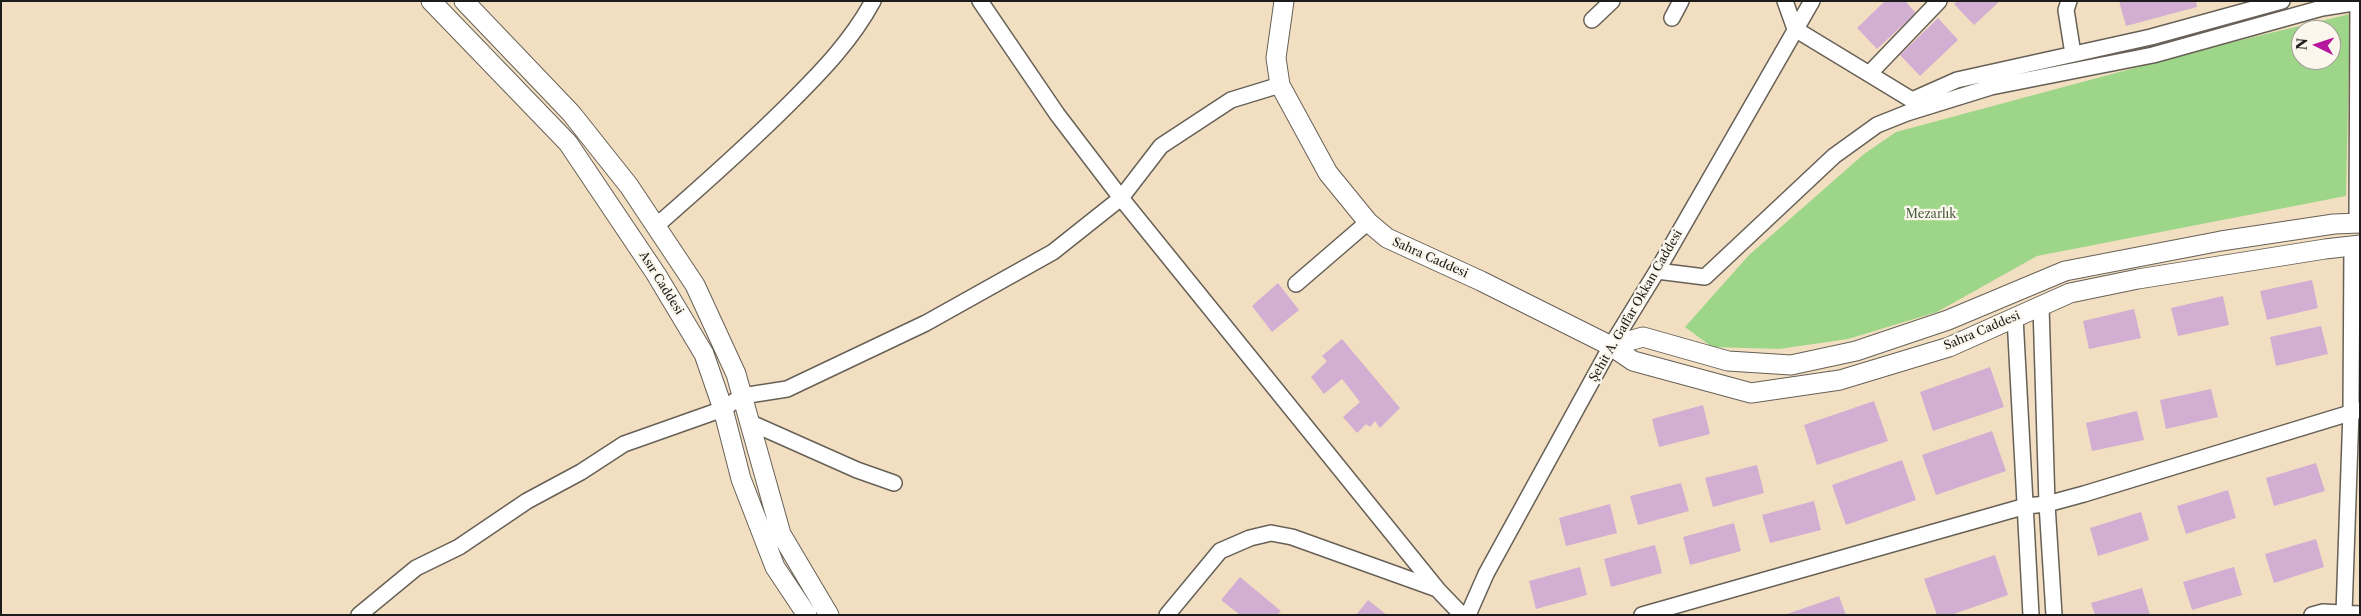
<!DOCTYPE html>
<html>
<head>
<meta charset="utf-8">
<style>
	body { margin:0 }
	#map { position:relative; width:2361px; height:616px; overflow:hidden; background:#f2dfc1; font-family:"Libre Caslon Text",serif }
	canvas { display:block }
	.frame { position:absolute; inset:0; border:2px solid #1c1c1c; pointer-events:none }
	.north { position:absolute; left:2291px; top:20px; width:50px; height:50px; box-sizing:border-box; background:#fbf7ec; border:1px solid #a29f99; border-radius:50%; rotate:274deg; font-size:14px; font-weight:700; line-height:20px; text-align:center; color:#1c1c1c }
	.north::after { content:''; display:block; margin:auto; width:18px; height:22px; background:#b5179e; clip-path:polygon(50% 0,100% 100%,50% 72%,0 100%) }
</style>
</head>
<body>
<div id="map">
<canvas width="2361" height="616"></canvas>
<div class="frame"></div>
<div class="north">N</div>
</div>
<script>
const ctx = document.querySelector('canvas').getContext('2d');
ctx.lineJoin = 'round';
function fillPath(path, color) { ctx.fillStyle = color; ctx.fill(path, 'evenodd'); }
function strokePath(path, color, width, dash) { ctx.strokeStyle = color; ctx.lineWidth = width; ctx.lineCap = dash ? 'butt' : 'round'; ctx.setLineDash(dash || []); ctx.stroke(path); }
function write(font, color, halo, rows, align = 'center') {
  ctx.font = font + ' "Libre Caslon Text",serif'; ctx.lineWidth = 4.5; ctx.setLineDash([]); ctx.textBaseline = 'middle'; ctx.strokeStyle = halo; ctx.fillStyle = color; for (const [text, x, y, turn = 0] of rows) {
    ctx.save(); ctx.translate(x, y); ctx.rotate((+turn || 0) * Math.PI / 180); ctx.textAlign = isNaN(turn) ? turn : align; if (halo) ctx.strokeText(text, 0, 0); ctx.fillText(text, 0, 0); ctx.restore();
  }
}
const green = new Path2D(`
	M2350,14L2346,196L2037,256L1937,312L1848,339L1779,349L1712,347L1685,327L1749,255L1864,154L1896,132L2220,45ZM2301,30H2331V60H2301Z`);
const building = new Path2D(`
	M1885,1H1905L1916,13L1877,49L1857,28Z
	M1957,1H2000L1974,25L1954,4Z
	M2119,1H2196L2197,7L2126,26Z
	M1938,18L1958,40L1920,76L1900,55Z
	M2312,280L2318,308L2267,320L2260,291Z
	M1278,283L1299,310L1272,332L1252,306Z
	M2223,296L2229,325L2178,336L2171,308Z
	M2134,309L2141,338L2089,349L2083,321Z
	M2321,326L2328,354L2276,366L2270,337Z
	M1342,339L1400,408L1380,428L1375,421L1370,427L1366,424L1357,433L1343,417L1360,402L1342,379L1324,394L1311,377L1327,361L1322,356Z
	M1990,367L2004,407L1933,431L1920,392Z
	M2211,389L2218,417L2166,429L2160,400Z
	M1874,401L1888,441L1817,465L1804,425Z
	M1703,405L1710,434L1659,447L1652,419Z
	M2137,411L2144,440L2092,451L2086,423Z
	M1992,431L2006,471L1936,495L1922,455Z
	M1902,460L1916,500L1846,525L1832,485Z
	M2316,463L2325,491L2274,506L2266,478Z
	M1757,465L1764,493L1713,507L1705,478Z
	M1681,483L1689,511L1638,525L1630,496Z
	M2228,490L2236,518L2186,534L2177,506Z
	M1814,501L1821,530L1770,543L1762,515Z
	M1610,504L1617,533L1566,546L1559,518Z
	M2141,512L2149,540L2098,556L2090,528Z
	M1734,523L1741,551L1690,565L1683,537Z
	M2316,539L2324,567L2274,583L2265,554Z
	M1655,545L1662,573L1611,587L1604,559Z
	M1995,555L2008,595L1951,615H1937L1924,579Z
	M1580,567L1587,595L1536,609L1529,581Z
	M2234,567L2242,595L2192,610L2183,582Z
	M1240,577L1281,611L1277,615H1240L1221,600Z
	M2142,588L2150,615H2095L2091,603Z
	M1839,596L1846,615H1787V614Z
	M1368,600L1387,615H1356Z`);
const minor = new Path2D(`
	M980,1L1057,114L1121,198L1438,590L1462,615
	M1785,1L1795,29L1912,100L1957,80L2151,37L2282,1
	M2069,1L2066,10L2073,54
	M1672,18L1681,1
	M1592,20L1612,1
	M1869,74L1939,1
	M2357,223L2358,2
	M656,226C703,185 748,145 791,102C822,71 852,40 873,1
	M1657,271L1705,277L1834,156L1877,125L1907,113L1991,87L2153,55L2322,8L2360,2
	M1296,284L1368,222
	M2041,306L2047,504L2054,615
	M2015,317L2031,615
	M749,422L857,470L894,483
	M2344,613L2351,411L2352,245
	M359,615L416,568L459,547L527,501L581,472L624,444L723,409L742,396L787,389L926,323L1053,252L1121,198L1161,146L1231,100L1280,85
	M1167,615L1220,551L1250,538L1271,533L1292,537L1437,589
	M1468,615L1486,574L1611,346L1657,271L1812,1
	M1642,615L2026,506L2047,504L2084,494L2360,410
	M2312,615L2323,612L2360,614`);
const tertiary = new Path2D(`
	M431,1L568,143L656,274L704,354L723,409L741,479L775,567L807,615
	M464,1L571,113L629,186L695,285L736,374L781,534L829,615
	M1284,1L1276,58L1280,85L1328,173L1368,222L1387,238L1481,281L1611,346L1633,361L1751,393L1840,380L1949,347L2070,293L2138,279L2325,249L2360,245
	M1611,346L1643,337L1728,361L1791,365L1856,351L1948,320L2065,271L2221,241L2334,224L2360,223`);
const parkNames = [
	["Mezarlık",1931,215]
];
const streetNames = [
	["Sahra Caddesi",1430,258,24],
	["Asır Caddesi",661,283,58],
	["Şehit A. Gaffar Okkan Caddesi",1636,306,-60],
	["Sahra Caddesi",1982,331,-23]
];
fillPath(green, '#9dd689');
fillPath(building, '#d2afd2');
strokePath(minor, '#676056', 18);
strokePath(tertiary, '#676056', 21);
strokePath(minor, '#fff', 15);
strokePath(tertiary, '#fff', 19);
write('12px', '#495d42', '#fbf7ec', parkNames);
write('12px', '#1c1c1c', '#fbf7ec', streetNames);
</script>
</body>
</html>
